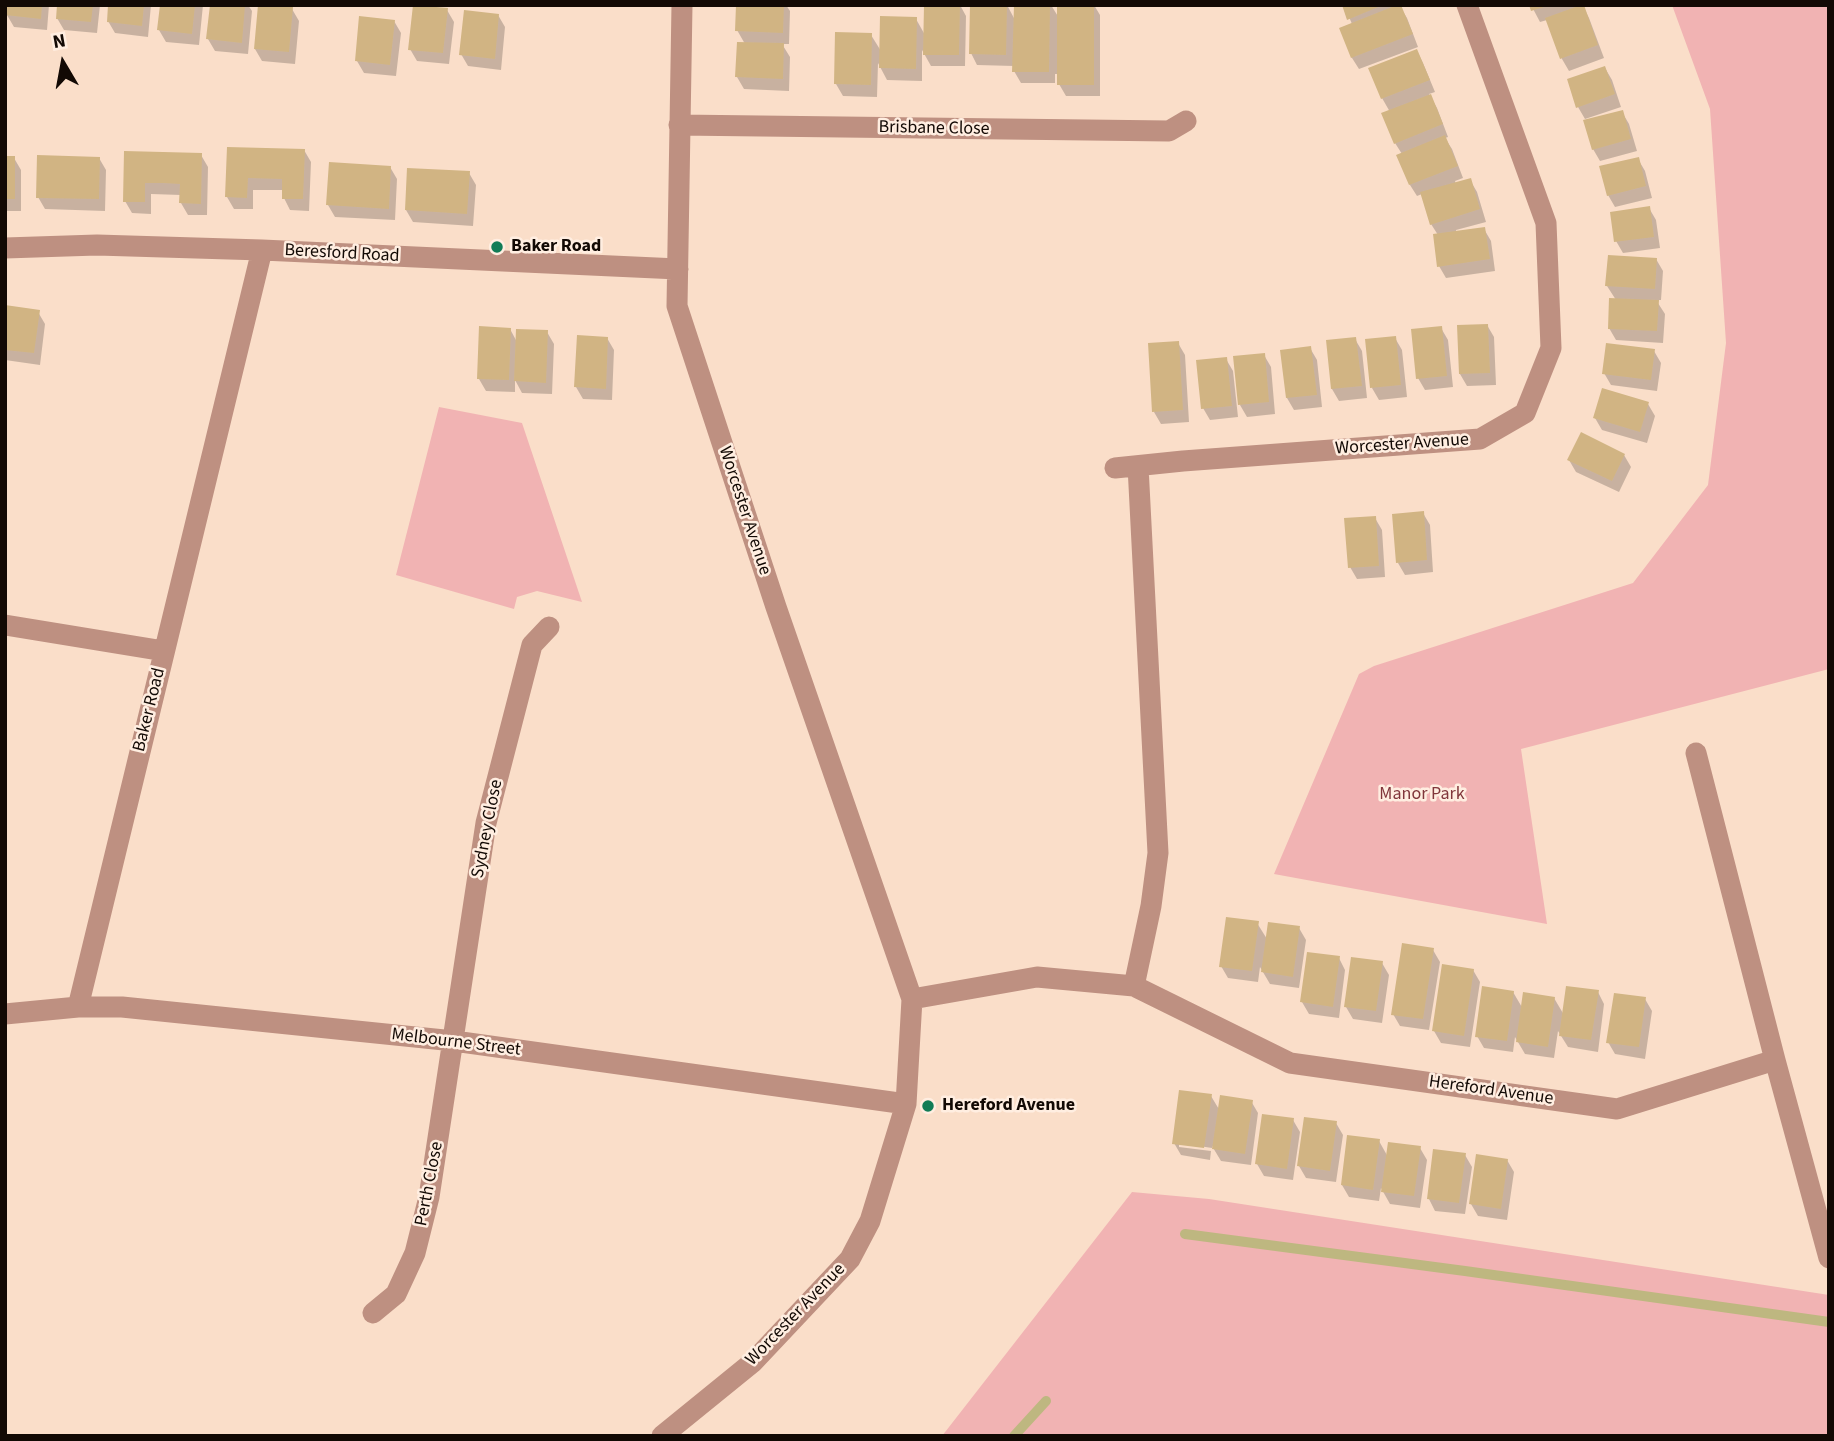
<!DOCTYPE html>
<html>
<head>
<meta charset="utf-8">
<style>
	body { margin:0 }
	#map { position:relative; width:1834px; height:1441px; overflow:hidden; background:#fadec9; font-family:"Source Sans 3",sans-serif }
	canvas { display:block }
	.frame { position:absolute; inset:0; border:7px solid #120904; pointer-events:none }
	.north { position:absolute; left:28px; top:28px; width:70px; height:70px; -webkit-text-stroke:5px #ffeee1; paint-order:stroke; rotate:350deg; font-size:19px; font-weight:700; line-height:28px; text-align:center; color:#120904 }
	.north::after { content:''; display:block; margin:auto; width:24px; height:32px; background:#120904; clip-path:polygon(50% 0,100% 100%,50% 72%,0 100%) }
</style>
</head>
<body>
<div id="map">
<canvas width="1834" height="1441"></canvas>
<div class="frame"></div>
<div class="north">N</div>
</div>
<script>
const ctx = document.querySelector('canvas').getContext('2d');
ctx.lineJoin = 'round';
function fillPath(path, color) { ctx.fillStyle = color; ctx.fill(path, 'evenodd'); }
function strokePath(path, color, width, dash) { ctx.strokeStyle = color; ctx.lineWidth = width; ctx.lineCap = dash ? 'butt' : 'round'; ctx.setLineDash(dash || []); ctx.stroke(path); }
function write(font, color, halo, rows, align = 'center') {
  ctx.font = font + ' "Source Sans 3",sans-serif'; ctx.lineWidth = 5; ctx.setLineDash([]); ctx.textBaseline = 'middle'; ctx.strokeStyle = halo; ctx.fillStyle = color; for (const [text, x, y, turn = 0] of rows) {
    ctx.save(); ctx.translate(x, y); ctx.rotate((+turn || 0) * Math.PI / 180); ctx.textAlign = isNaN(turn) ? turn : align; if (halo) ctx.strokeText(text, 0, 0); ctx.fillText(text, 0, 0); ctx.restore();
  }
}
const green = new Path2D(`
	M1672,5H1829V669L1521,749L1547,924L1274,874L1359,674L1374,666L1633,583L1708,485L1726,343L1710,109Z
	M439,407L522,423L582,602L537,591L517,597L514,609L396,575Z
	M1132,1192L1209,1199L1829,1295V1436H942Z`);
const shadow = new Path2D(`
	M8,5H49L47,30L14,27L7,15Z
	M59,5H100L97,33L64,30L57,18Z
	M110,5H151L148,37L115,33L108,21Z
	M161,5H203L199,45L166,42L159,30Z
	M211,5H248L252,11L248,54L215,51L208,39Z
	M738,5H786L790,11L789,44H782L790,57L789,91L744,89L737,77L745,44L737,30Z
	M960,5L966,16L965,66H931L922,50V81L887,80L878,63L877,97L843,96L836,84L871,35L881,51L916,19L925,35Z
	M1007,5L1015,20V5H1051L1059,18V5H1094L1100,15V96H1066L1059,84V74H1055V83H1021L1014,71V66L977,65L971,53Z
	M1344,5H1399L1407,18L1418,47L1359,69L1352,58L1341,29L1352,24Z
	M1531,5H1586L1583,6L1589,18L1604,58L1569,71L1562,59L1547,20L1540,22Z
	M292,9L299,21L295,64L262,61L255,49Z
	M447,10L454,22L449,64L417,61L410,49Z
	M498,15L505,27L501,70L468,66L461,54Z
	M394,21L401,33L396,76L364,73L357,61Z
	M1417,51L1423,63L1435,92L1429,94L1437,108L1448,137L1445,138L1452,149L1463,178L1455,181L1456,184L1470,180L1477,192L1486,222L1456,230V233L1484,229L1491,241L1495,271L1446,278L1439,266L1438,235L1431,224L1422,194L1417,196L1410,185L1402,154L1395,143L1390,112L1382,98Z
	M1605,68L1612,80L1621,107L1585,119L1578,107Z
	M1622,112L1629,124L1637,151L1600,161L1593,149Z
	M228,148L304,150L311,162L309,211L290,210L284,198V190H253V209H234L227,197Z
	M126,153L201,155L208,167L207,215H188L181,203V195L151,194V214L132,213L125,201Z
	M5,158H14L21,170V211H5Z
	M99,158L106,170L105,211L45,209L38,197Z
	M1638,159L1645,171L1652,198L1615,207L1608,195Z
	M390,167L397,179L395,220L335,217L328,205Z
	M469,173L476,185L473,226L413,222L406,210Z
	M1649,208L1656,220L1660,248L1623,253L1616,241Z
	M1656,259L1663,271L1661,300H1656L1665,314L1663,343L1616,340L1609,328L1616,300L1607,286Z
	M5,307L38,312L45,324L40,365L5,360Z
	M1487,325L1494,337L1496,385L1467,386L1460,374Z
	M1441,328L1448,340L1453,387L1425,390L1418,378Z
	M510,329L517,342L547,332L554,344L552,394L522,393L515,380V392L486,391L479,379Z
	M607,338L614,350L612,400L583,399L576,387Z
	M1395,338L1402,350L1407,397L1379,400L1372,388Z
	M1355,339L1362,351L1367,398L1339,401L1332,389L1328,341Z
	M1178,343L1185,355L1189,422L1161,424L1154,412Z
	M1310,348L1317,360L1322,407L1294,410L1287,398L1282,351Z
	M1654,351L1661,363L1657,391L1611,385L1604,373Z
	M1264,355L1271,367L1275,414L1247,417L1240,405Z
	M1226,359L1233,371L1238,417L1210,420L1203,408Z
	M1648,404L1655,416L1647,443L1602,430L1595,418Z
	M1624,455L1631,467L1619,492L1576,472L1569,460Z
	M1423,513L1430,525L1433,572L1405,575L1398,563Z
	M1375,518L1382,530L1385,577L1357,579L1350,567Z
	M1257,923L1267,939L1299,928L1306,940L1299,988L1270,984L1260,967L1258,982L1228,978L1221,966Z
	M1433,950L1440,962L1429,1030L1400,1026L1393,1014Z
	M1339,958L1345,970L1339,1018L1309,1014L1302,1002Z
	M1382,963L1389,975L1382,1023L1353,1019L1346,1007Z
	M1473,970L1480,982L1470,1047L1441,1043L1434,1031Z
	M1513,992L1523,1009L1554,998L1564,1015L1598,992L1604,1004L1598,1052L1568,1047L1558,1031L1554,1058L1525,1054L1515,1037L1513,1052L1484,1048L1477,1036Z
	M1645,999L1652,1011L1645,1059L1615,1054L1608,1042Z
	M1211,1096L1220,1111L1251,1101L1258,1113L1251,1165L1221,1161L1212,1146V1148L1179,1143V1147L1211,1151L1210,1160L1181,1155L1174,1143Z
	M1293,1120L1300,1132L1293,1180L1264,1176L1257,1164Z
	M1336,1123L1343,1135L1336,1182L1306,1178L1299,1166Z
	M1379,1141L1388,1157L1420,1148L1427,1160L1420,1208L1390,1204L1381,1188L1379,1201L1349,1197L1342,1185Z
	M1465,1155L1472,1167L1465,1214L1435,1211L1429,1199Z
	M1507,1160L1514,1172L1507,1220L1478,1216L1471,1204Z`);
const stream = new Path2D(`
	M1185,1234L1465,1271L1829,1322
	M1014,1436L1046,1401`);
const building = new Path2D(`
	M6,5H42L41,19L5,15Z
	M57,5H93L91,22L56,19Z
	M108,5H144L142,26L107,22Z
	M160,5H195L192,34L157,30Z
	M210,5H245L242,43L206,39Z
	M258,5L293,7L289,52L254,49Z
	M413,5L448,8L443,53L408,50Z
	M736,5H784L783,33L735,31Z
	M924,5H960L959,55H923Z
	M970,5H1007L1006,55L969,54Z
	M1014,5H1050L1049,72H1012Z
	M1057,5H1094V85H1057Z
	M1342,5H1383L1347,20Z
	M1397,5H1401L1413,34L1351,58L1339,28Z
	M1529,5H1547V6L1531,11Z
	M1581,5H1584L1598,45L1560,59L1545,18Z
	M464,10L499,14L495,59L459,55Z
	M359,16L395,20L390,65L355,61Z
	M880,16L917,17L916,69L879,68Z
	M835,32L872,33L871,85L834,84Z
	M737,42L784,43L783,79L735,77Z
	M1417,49L1430,80L1381,99L1368,68Z
	M1605,66L1615,94L1576,108L1567,79Z
	M1431,94L1443,124L1394,144L1381,113Z
	M1623,110L1631,139L1592,150L1583,120Z
	M1445,135L1458,166L1409,185L1396,155Z
	M227,147L305,149L303,199H282V179L248,178L247,198L225,197Z
	M124,151L202,153L201,204L179,203L180,184L163,183H145V202H123Z
	M37,155L100,157L99,199L36,198Z
	M5,156H15V199H5Z
	M1639,157L1646,186L1607,196L1599,166Z
	M329,162L391,166L389,209L326,205Z
	M407,168L470,171L467,214L405,210Z
	M1471,178L1480,209L1430,225L1420,192Z
	M1650,206L1654,237L1614,242L1610,212Z
	M1485,227L1490,259L1437,267L1433,234Z
	M1608,255L1657,258L1655,289L1605,286Z
	M1609,298L1659,300L1657,331L1608,329Z
	M5,305L40,310L34,353L5,350Z
	M1488,324L1490,373L1459,374L1457,325Z
	M479,326L511,328L509,380L477,379Z
	M1442,326L1447,376L1416,379L1411,329Z
	M516,329L548,330L546,383L514,381Z
	M577,335L608,337L606,389L574,387Z
	M1396,336L1401,385L1370,388L1365,339Z
	M1356,337L1362,386L1331,389L1326,340Z
	M1179,341L1183,410L1152,412L1148,343Z
	M1606,343L1655,349L1651,380L1602,374Z
	M1311,346L1317,395L1286,398L1280,350Z
	M1265,353L1269,402L1238,405L1233,356Z
	M1227,357L1232,406L1201,409L1196,360Z
	M1602,388L1649,402L1640,432L1593,418Z
	M1581,432L1625,454L1612,481L1567,460Z
	M1424,511L1427,560L1396,563L1392,514Z
	M1376,516L1379,566L1348,568L1344,518Z
	M1226,917L1259,921L1252,971L1219,967Z
	M1268,922L1300,926L1293,977L1261,972Z
	M1402,943L1434,948L1423,1019L1391,1015Z
	M1307,952L1340,956L1333,1007L1300,1002Z
	M1351,957L1383,961L1376,1011L1344,1007Z
	M1442,964L1474,969L1464,1036L1432,1031Z
	M1482,986L1514,991L1507,1041L1475,1037Z
	M1566,986L1599,990L1591,1040L1559,1036Z
	M1523,992L1555,997L1548,1047L1516,1042Z
	M1614,993L1646,997L1639,1047L1606,1043Z
	M1179,1090L1212,1094L1204,1148L1172,1144Z
	M1220,1095L1253,1100L1245,1154L1212,1149Z
	M1262,1114L1294,1118L1287,1169L1255,1164Z
	M1304,1117L1337,1121L1330,1171L1297,1166Z
	M1347,1135L1380,1139L1373,1190L1341,1185Z
	M1388,1142L1421,1146L1414,1196L1381,1192Z
	M1433,1149L1466,1153L1459,1203L1427,1199Z
	M1476,1154L1508,1159L1501,1209L1469,1204Z`);
const minor = new Path2D(`
	M679,125L1169,131L1186,121
	M5,248L97,245L262,250L678,269
	M1115,468L1183,461L1480,439L1525,413L1551,348L1546,223L1467,5
	M5,625L164,651
	M1696,753L1775,1060L1829,1258
	M1134,986L1290,1063L1617,1109L1775,1060
	M912,999L1037,977L1134,986L1151,906L1158,853L1138,466
	M78,1007L262,250
	M5,1014L78,1007H122L454,1041L906,1104
	M373,1313L396,1294L415,1253L429,1197L486,823L532,645L549,627
	M662,1436L753,1362L850,1259L870,1221L906,1104L912,999L776,607L677,306L682,5`);
const markers = [
	[497,247,7,"#117c56"],
	[928,1106,7,"#117c56"]
];
const streetNames = [
	["Brisbane Close",934,129,1],
	["Beresford Road",342,254,3],
	["Worcester Avenue",1402,445,-4],
	["Worcester Avenue",744,511,72],
	["Baker Road",150,710,-76],
	["Sydney Close",488,829,-79],
	["Melbourne Street",456,1043,7],
	["Hereford Avenue",1491,1091,8],
	["Perth Close",430,1184,-79],
	["Worcester Avenue",796,1315,-46]
];
const poiNames = [
	["Baker Road",511,247],
	["Hereford Avenue",942,1106]
];
const parkNames = [
	["Manor Park",1422,795]
];
fillPath(green, '#f1b3b3');
fillPath(shadow, '#0003');
strokePath(stream, '#beb780', 10);
fillPath(building, '#d1b483');
strokePath(minor, '#be9081', 21);
for (const [x, y, r, color] of markers) { const dot = new Path2D(); dot.arc(x, y, r, 0, 2 * Math.PI); ctx.fillStyle = color; ctx.fill(dot); strokePath(dot, '#ffeee1', 2.5); }
write('18px', '#120904', '#ffeee1', streetNames);
write('bold 18px', '#120904', '#ffeee1', poiNames, 'left');
write('18px', '#81363b', '#ffeee1', parkNames);
</script>
</body>
</html>
